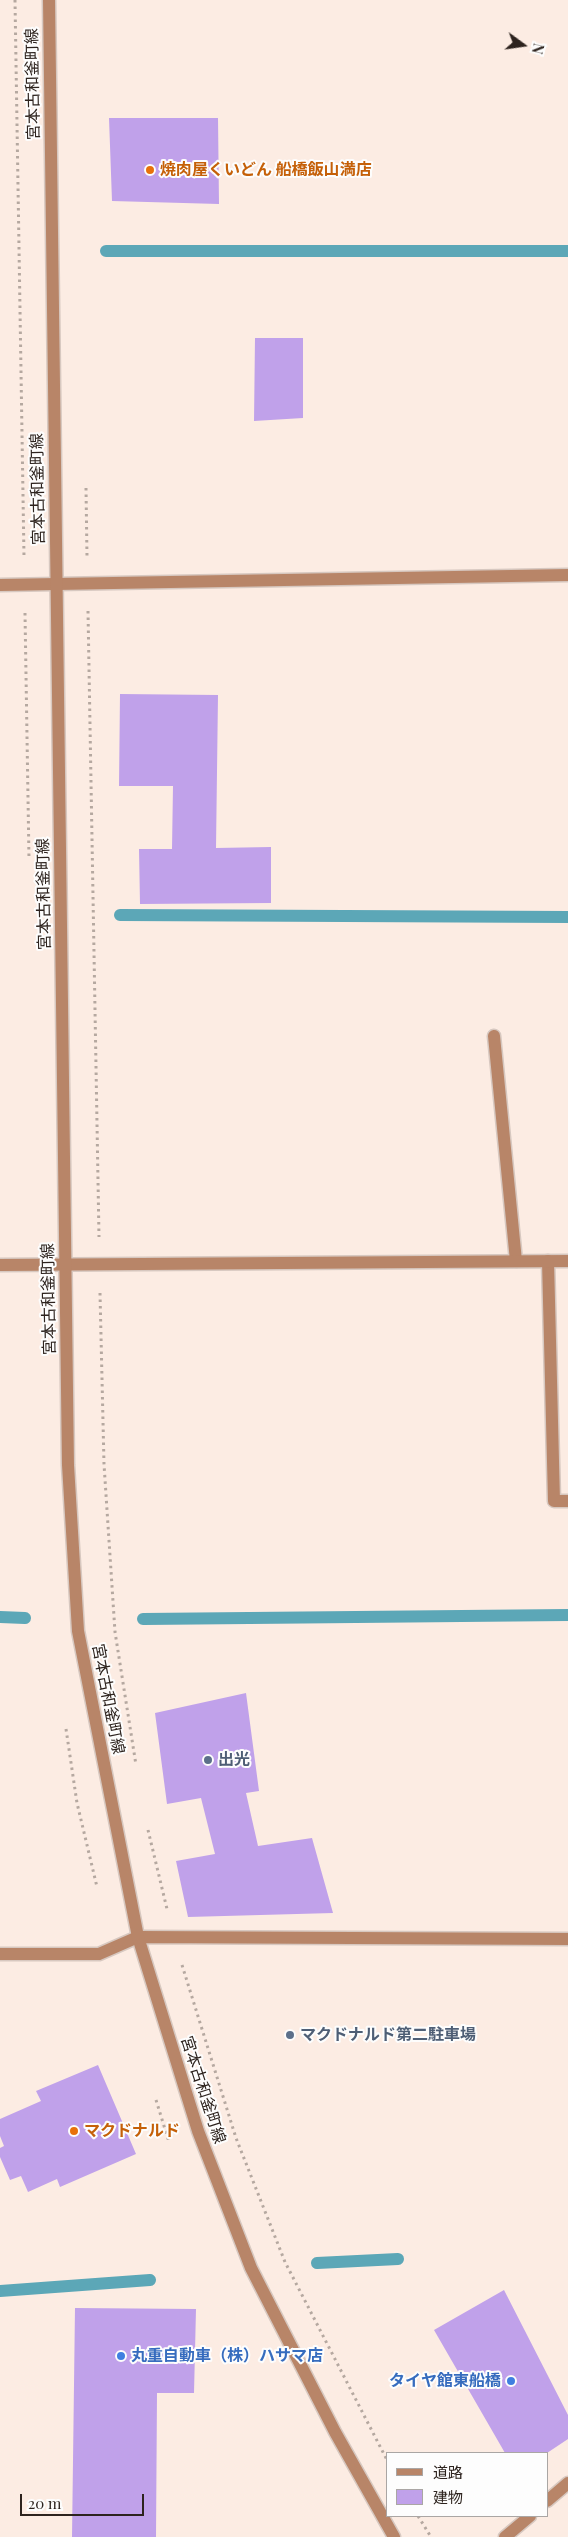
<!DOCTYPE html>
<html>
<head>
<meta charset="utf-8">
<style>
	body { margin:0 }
	#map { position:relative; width:568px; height:2537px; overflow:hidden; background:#fcece3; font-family:"Playfair Display","Noto Sans JP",serif }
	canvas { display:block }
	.legend { position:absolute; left:386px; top:2452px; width:162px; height:65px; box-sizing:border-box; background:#fdfdfd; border:1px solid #aaa6a4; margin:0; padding:6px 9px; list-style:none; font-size:15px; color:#2d231e }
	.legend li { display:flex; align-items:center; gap:10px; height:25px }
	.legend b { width:25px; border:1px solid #aaa6a4 }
	.north { position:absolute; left:498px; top:20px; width:50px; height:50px; -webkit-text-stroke:4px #fdfdfd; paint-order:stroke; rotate:104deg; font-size:14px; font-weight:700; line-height:20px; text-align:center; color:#2d231e }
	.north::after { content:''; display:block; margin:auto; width:18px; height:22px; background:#2d231e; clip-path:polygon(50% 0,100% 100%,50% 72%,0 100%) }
	.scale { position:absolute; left:20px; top:2494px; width:124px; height:22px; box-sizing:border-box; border:2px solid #2d231e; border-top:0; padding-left:6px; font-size:15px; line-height:18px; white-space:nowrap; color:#2d231e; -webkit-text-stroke:4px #fdfdfd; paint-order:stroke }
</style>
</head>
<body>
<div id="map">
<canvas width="568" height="2537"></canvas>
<ul class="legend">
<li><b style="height:6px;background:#b88568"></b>道路</li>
<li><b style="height:14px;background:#c0a1ea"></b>建物</li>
</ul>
<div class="north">N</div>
<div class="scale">20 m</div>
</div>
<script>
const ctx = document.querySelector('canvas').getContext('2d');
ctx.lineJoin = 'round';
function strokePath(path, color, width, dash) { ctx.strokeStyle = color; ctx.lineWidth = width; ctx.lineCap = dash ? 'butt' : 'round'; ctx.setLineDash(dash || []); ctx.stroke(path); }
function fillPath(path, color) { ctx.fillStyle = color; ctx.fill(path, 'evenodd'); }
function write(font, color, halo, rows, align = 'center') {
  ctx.font = font + ' "Playfair Display","Noto Sans JP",serif'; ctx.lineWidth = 4; ctx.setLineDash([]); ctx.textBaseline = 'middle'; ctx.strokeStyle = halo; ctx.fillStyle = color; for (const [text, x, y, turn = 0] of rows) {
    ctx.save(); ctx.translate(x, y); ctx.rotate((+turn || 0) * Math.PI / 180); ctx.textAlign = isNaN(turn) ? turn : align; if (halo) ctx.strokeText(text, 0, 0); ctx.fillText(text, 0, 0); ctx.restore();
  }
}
const stream = new Path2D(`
	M106,251H568
	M120,915L568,917
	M0,1617L25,1618
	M143,1619L568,1615
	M317,2263L398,2259
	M0,2291L150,2280`);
const building = new Path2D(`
	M109,118H218L219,204L112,201Z
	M255,338H303V418L254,421Z
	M120,694L218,695L216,848L271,847V903L140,904L139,849H172L173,786H119Z
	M246,1693L259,1791L246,1793L258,1846L312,1838L333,1913L188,1917L176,1861L215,1854L201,1798L167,1804L155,1713Z
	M98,2065L136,2154L60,2187L57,2179L28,2192L21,2176L10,2180L0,2157V2148L4,2146L0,2136V2119L41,2101L36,2091Z
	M504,2290L568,2415V2439L547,2453H505L434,2330Z
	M75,2308L196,2309L194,2393H157L156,2537H72Z`);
const path = new Path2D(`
	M15,0L24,557
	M86,488L87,557
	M88,611L99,1237
	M25,613L29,859
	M100,1293L104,1464L115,1632L136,1765
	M66,1729L77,1803L97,1887
	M148,1830L167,1909
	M182,1965L236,2138L285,2262L387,2460
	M156,2100L169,2142
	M418,2516L431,2537`);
const service = new Path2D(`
	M494,1036L516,1261
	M548,1261L554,1501H568`);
const minor = new Path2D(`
	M0,585L568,575
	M0,1265L568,1261
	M0,1954H99L138,1937L568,1939
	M547,2501L568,2483
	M505,2537L530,2516`);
const tertiary = new Path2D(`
	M49,0L68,1465L78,1631L138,1937L198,2131L251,2268L335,2432L394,2537`);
const markers = [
	[150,170,5,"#e8710a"],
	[208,1760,5,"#5c6f8a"],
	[290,2035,5,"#5c6f8a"],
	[74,2131,5,"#e8710a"],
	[121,2356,5,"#3f7fe0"],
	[511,2381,5,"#3f7fe0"]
];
const streetNames = [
	["宮本古和釜町線",33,84,-91],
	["宮本古和釜町線",38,489,-91],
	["宮本古和釜町線",44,894,-91],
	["宮本古和釜町線",49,1299,-91],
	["宮本古和釜町線",108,1699,79],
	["宮本古和釜町線",203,2090,72]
];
const foodNames = [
	["焼肉屋くいどん 船橋飯山満店",160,170],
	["マクドナルド",84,2131]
];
const serviceNames = [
	["出光",218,1760],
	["マクドナルド第二駐車場",300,2035]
];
const shopNames = [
	["丸重自動車（株）ハサマ店",131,2356],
	["タイヤ館東船橋",501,2381,"right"]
];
strokePath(stream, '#5ca7b7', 12);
fillPath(building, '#c0a1ea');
strokePath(service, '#d7c8c0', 15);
strokePath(minor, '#d7c8c0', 15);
strokePath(tertiary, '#d7c8c0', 15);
strokePath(path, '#b5a8a0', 3, [2.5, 4]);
strokePath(service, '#b88568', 12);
strokePath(minor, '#b88568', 12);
strokePath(tertiary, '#b88568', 12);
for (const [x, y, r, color] of markers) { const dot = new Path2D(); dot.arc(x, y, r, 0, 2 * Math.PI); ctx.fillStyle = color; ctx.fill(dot); strokePath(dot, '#fdfdfd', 2); }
write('16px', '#2d231e', '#fdfdfd', streetNames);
write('bold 16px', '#c56008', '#fdfdfd', foodNames, 'left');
write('bold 16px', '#4e5e75', '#fdfdfd', serviceNames, 'left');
write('bold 16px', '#366cbe', '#fdfdfd', shopNames, 'left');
</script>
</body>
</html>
